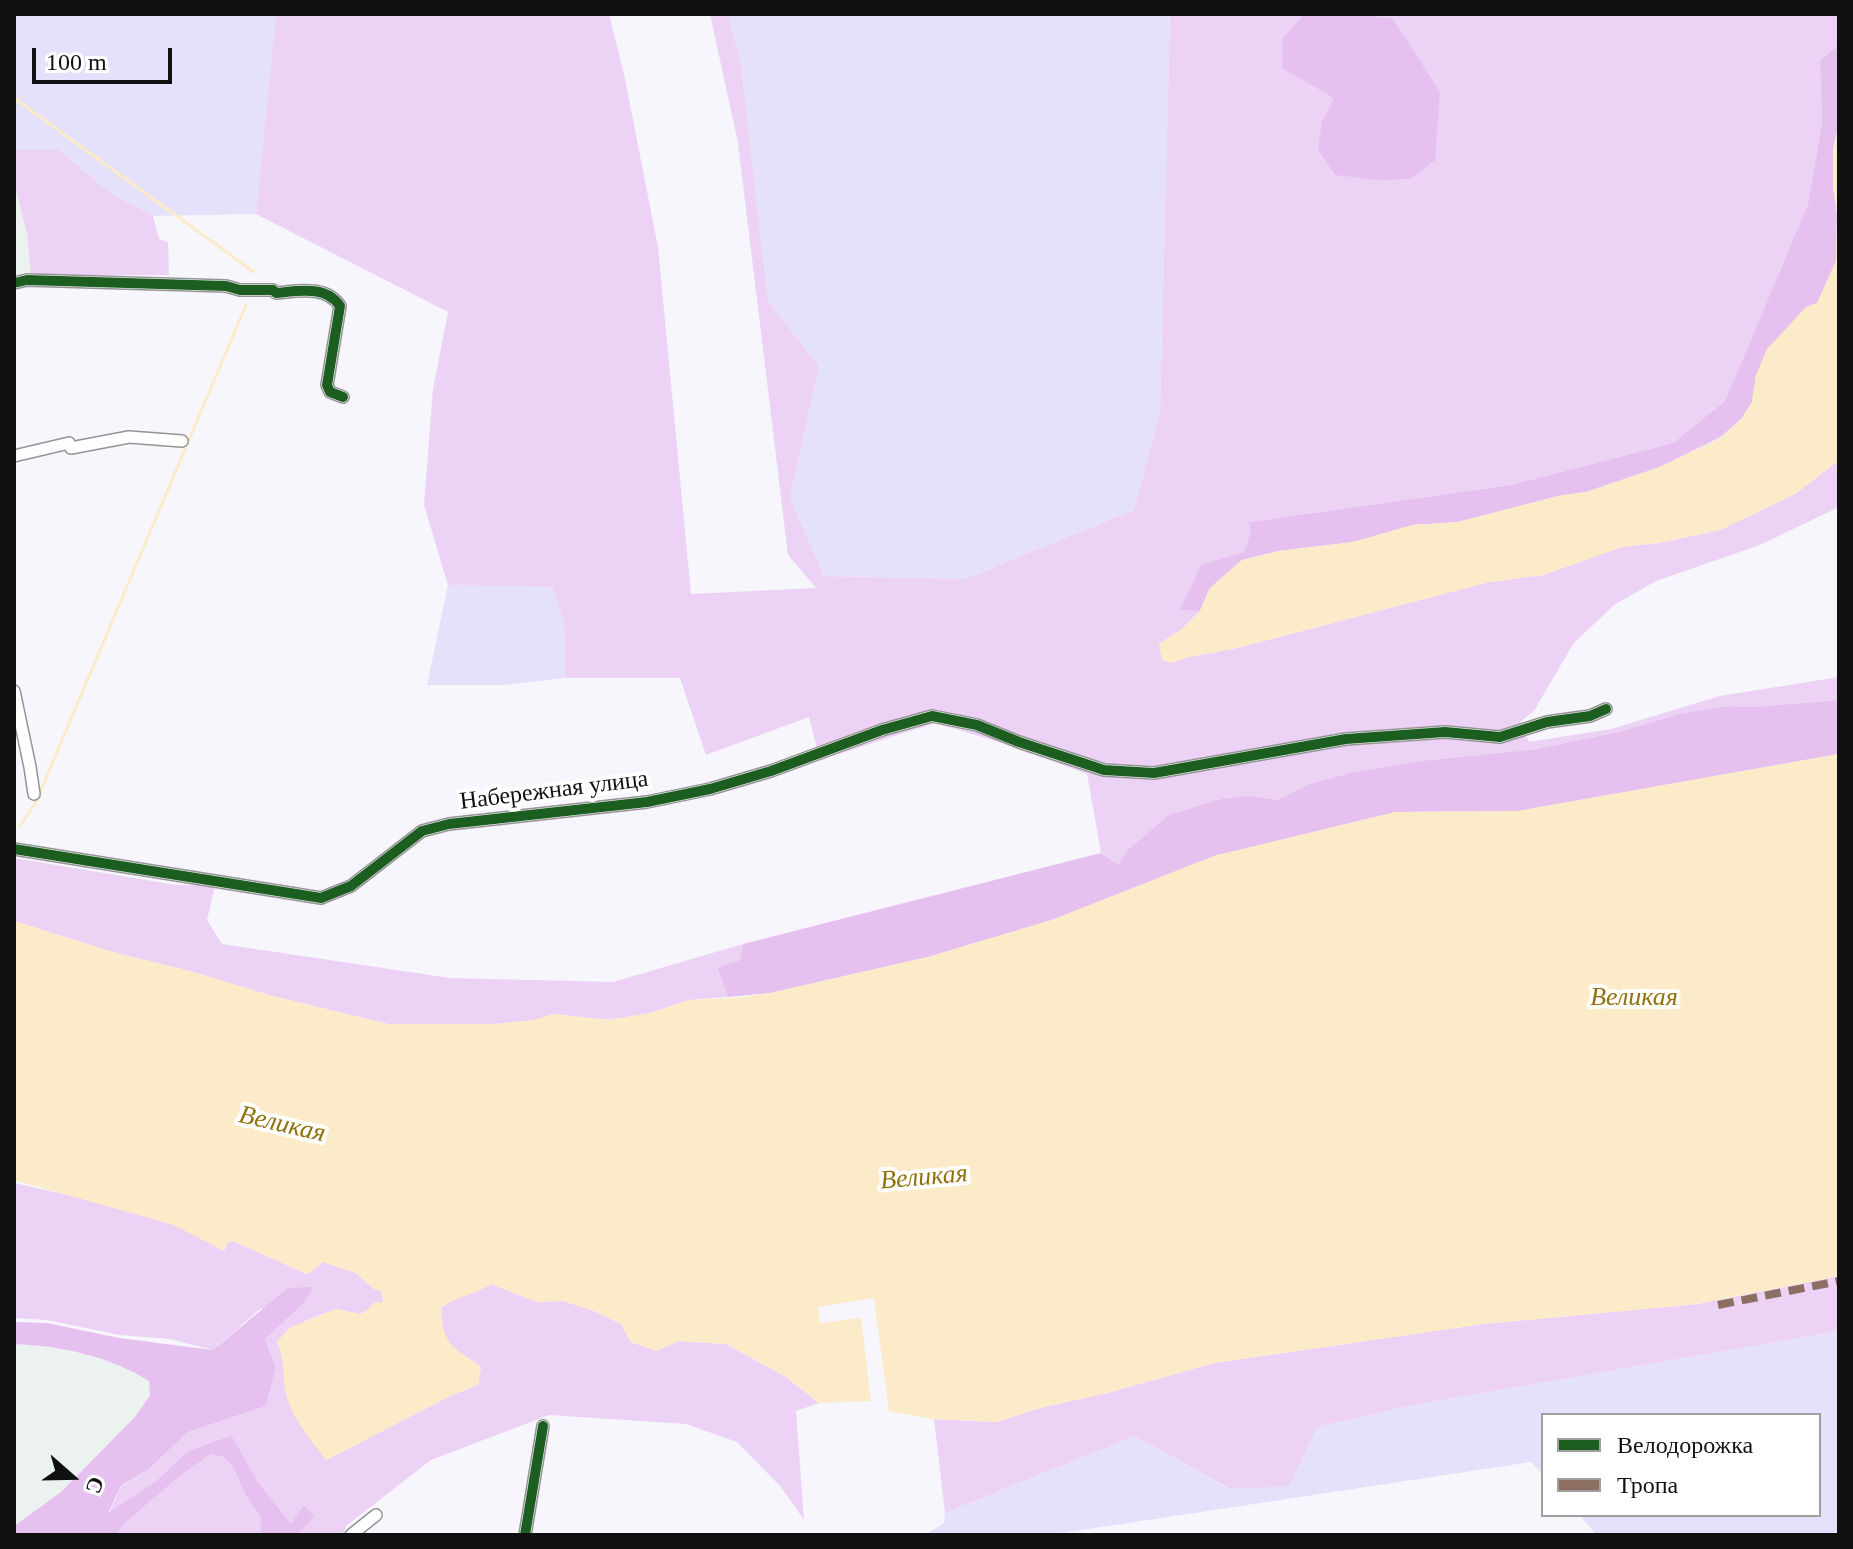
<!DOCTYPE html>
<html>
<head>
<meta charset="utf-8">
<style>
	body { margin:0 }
	#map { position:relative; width:1853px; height:1549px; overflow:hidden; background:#f6f6fc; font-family:"Times New Roman",serif }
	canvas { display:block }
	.frame { position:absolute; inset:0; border:16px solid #101010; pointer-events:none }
	.legend { position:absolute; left:1541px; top:1413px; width:280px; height:104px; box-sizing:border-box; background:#fff; border:2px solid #9f9f9f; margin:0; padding:10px 14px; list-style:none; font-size:24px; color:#101010 }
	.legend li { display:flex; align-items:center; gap:16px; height:40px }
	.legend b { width:40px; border:2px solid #9f9f9f }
	.north { position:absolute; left:32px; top:1437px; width:80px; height:80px; -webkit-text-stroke:6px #fff; paint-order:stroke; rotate:110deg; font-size:22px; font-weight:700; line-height:32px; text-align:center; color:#101010 }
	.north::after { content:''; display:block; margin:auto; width:28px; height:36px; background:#101010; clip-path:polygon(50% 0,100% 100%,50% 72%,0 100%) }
	.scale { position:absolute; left:32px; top:48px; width:140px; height:36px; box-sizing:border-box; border:4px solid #101010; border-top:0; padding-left:10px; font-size:24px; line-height:28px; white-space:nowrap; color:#101010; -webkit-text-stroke:6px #fff; paint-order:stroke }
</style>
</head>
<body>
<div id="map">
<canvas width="1853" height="1549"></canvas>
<div class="frame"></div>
<ul class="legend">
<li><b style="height:10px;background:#1b5e20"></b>Велодорожка</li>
<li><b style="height:10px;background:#8d6e63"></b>Тропа</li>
</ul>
<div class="north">С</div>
<div class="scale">100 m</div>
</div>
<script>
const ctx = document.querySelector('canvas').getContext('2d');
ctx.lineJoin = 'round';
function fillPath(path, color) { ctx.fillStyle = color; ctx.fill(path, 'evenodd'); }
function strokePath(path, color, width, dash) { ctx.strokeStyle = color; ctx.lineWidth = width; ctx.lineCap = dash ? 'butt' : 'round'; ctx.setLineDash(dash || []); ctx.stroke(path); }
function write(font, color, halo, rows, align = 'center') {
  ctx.font = font + ' "Times New Roman",serif'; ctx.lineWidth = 8; ctx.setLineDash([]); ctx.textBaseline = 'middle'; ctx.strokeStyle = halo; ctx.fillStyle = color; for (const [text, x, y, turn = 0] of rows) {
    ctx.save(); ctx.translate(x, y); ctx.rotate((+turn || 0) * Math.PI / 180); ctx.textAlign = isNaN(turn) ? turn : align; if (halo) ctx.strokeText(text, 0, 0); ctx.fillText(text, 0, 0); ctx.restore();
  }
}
const industrial = new Path2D(`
	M14,183L27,234L31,275L14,279Z
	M14,1344L35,1345L85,1354L125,1366L149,1381L150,1395L134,1419L61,1492L14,1526Z`);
const farmland = new Path2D(`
	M14,14H276L256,214L153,216L112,194L57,150H14Z
	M728,14H1170L1160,412L1134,510L965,579L824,576L790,498L819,366L768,301L741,64Z
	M448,585L552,587L564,620L565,678L503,685H427Z
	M1839,1331V1535H1597L1579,1515H1819V1415H1543V1475L1531,1462L1049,1535H925L944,1523L945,1513L1135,1436L1229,1489L1317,1427L1414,1405Z`);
const green = new Path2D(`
	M276,14H609L624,74L658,247L691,594L816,588L788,555L738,143L710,14H728L741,64L768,301L819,366L790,498L824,576L965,579L1134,510L1160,412L1170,14H1839V45L1820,60L1822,123L1808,204L1725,401L1673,443L1511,485L1249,522L1251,531L1244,553L1201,565L1181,610L1200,611L1182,629L1159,644L1171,663L1188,657L1237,648L1489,582L1543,575L1622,547L1658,543L1720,530L1795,494L1839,460V507L1760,545L1656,581L1614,605L1573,644L1534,711L1520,722L1529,742L1611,729L1720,696L1839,677V700L1755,707L1728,706L1683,713L1622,731L1537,749L1420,761L1354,772L1309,784L1277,800L1250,796L1119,865L1101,853L1087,774L1002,743L935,723L820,760L809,717L706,755L680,678H565L564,620L552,587L448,585L424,505L433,389L448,312L256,214ZM1380,17L1392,18L1322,122Z
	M57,149L112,194L153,216L159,239L168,242L169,275H31L27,234L14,183V150Z
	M14,858L176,885H215L207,920L222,944L450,978L613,982L743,944L740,960L717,969L728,997L689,1000L651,1013L609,1020L553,1014L535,1020L495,1024H388L272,996L193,972L116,953L14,921Z
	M14,1183C72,1196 178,1216 224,1251L228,1242L233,1241L307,1274L323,1262L356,1273L374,1289L381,1291L384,1302L360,1314L336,1309L305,1321L277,1342L285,1361V1388L326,1460L452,1395L478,1385L481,1367C452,1346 442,1346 441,1308C456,1296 474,1294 491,1284L537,1302L563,1301L592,1310L621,1324L631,1342L657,1351L678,1341L726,1344L786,1377L819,1403L796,1411L804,1520L781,1487L737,1442L686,1424L549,1415L431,1460L346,1526L343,1535H297L313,1517L291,1525L257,1481L230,1435L188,1451L156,1481L108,1515L121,1487L149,1469L188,1432L266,1406L276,1368L265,1339L304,1303L260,1309L213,1350L170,1339L119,1335L47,1320L14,1318Z
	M1839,1276V1331L1414,1405L1317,1427L1289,1486L1230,1489L1135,1436L945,1513L934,1419L996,1422L1044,1407L1107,1393L1214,1363L1483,1324L1697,1304Z
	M211,1454L223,1457L232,1465L247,1498L261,1517V1535H117L124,1524L181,1475Z`);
const forest = new Path2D(`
	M1343,14L1392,18L1440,92L1435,160L1410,179L1378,180L1335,175L1318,149L1322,122L1334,98L1282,68L1283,38L1304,15Z
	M1839,45V124L1833,149V186L1837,214L1836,261L1817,304L1756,375L1752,402L1742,418L1721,437L1660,467L1586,492L1558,496L1458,522L1413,525L1353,542L1279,551L1242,560L1210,588L1200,611L1180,610L1201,565L1244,552L1251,531L1249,522L1511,485L1673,443L1725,401L1808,204L1822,123L1820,60Z
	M1839,700V754L1518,811L1396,812L1214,856L1052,920L928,957L770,993L728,997L717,968L740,960L743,944L1101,853L1119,865L1128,850L1169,815L1222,799L1250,796L1277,800L1309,784L1354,772L1420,761L1537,749L1622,731L1683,713L1728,706L1755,707Z
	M313,1287L304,1303L265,1339L276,1368L266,1406L188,1432L149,1469L121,1486L108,1513L156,1481L188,1451L231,1435L257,1481L291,1524L304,1505L314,1517L297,1535H261V1517L247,1498L232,1465L223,1457L211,1454L181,1475L124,1524L117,1535H14V1526L61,1492L135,1417L150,1395L149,1381C109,1356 61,1346 14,1344V1322L47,1323L119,1338L213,1350L288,1288Z`);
const water = new Path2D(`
	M1839,124L1838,461L1795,494L1720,530L1658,543L1622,547L1543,575L1489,582L1237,648L1188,657L1171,663L1162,660L1159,644L1182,629L1200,611L1210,588L1242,560L1279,551L1353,542L1413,525L1458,522L1558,496L1586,492L1660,467L1721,438L1742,418L1752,402L1756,375L1767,349L1806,307L1817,303L1836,261L1837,214L1833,186V149Z
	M1839,754V1276L1697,1304L1483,1324L1214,1363L1107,1393L1044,1407L996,1422L934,1419L889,1411L874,1298L818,1307L820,1323L861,1318L871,1401L819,1403L786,1377L727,1344L678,1341L657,1351L631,1342L621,1324L592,1310L563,1301L537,1302L491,1284C474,1295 456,1296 441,1308C442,1346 453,1346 481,1367L478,1385L452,1395L326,1460C310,1438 288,1415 285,1387C282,1367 285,1362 277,1342L289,1328L336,1309L361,1314L370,1308L373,1303L384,1302L381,1291L374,1289L356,1273L323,1262L307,1274L233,1241L228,1242L224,1251L174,1225L14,1180V921L116,953L193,972L272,996L388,1024H495L535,1020L553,1014L609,1020L651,1013L689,1000L736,998L770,993L928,957L1052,920L1214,856L1396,812L1518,811Z`);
const stream = new Path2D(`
	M14,98L254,272
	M20,826L35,804L246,305`);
const minor = new Path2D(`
	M14,283L27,280L226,286L240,290H273L276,293C298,291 326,285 340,306L327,385L330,392L343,397
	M14,456L69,443L71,448L129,437L182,441
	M14,691L30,767L34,794
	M14,849L321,898L351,886L422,831L449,824L647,802L710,789L771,771L882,730L932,716L977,725L1019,742L1104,770L1154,773L1346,739L1445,732L1500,737L1547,722L1590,716L1606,709
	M351,1535L376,1515
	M525,1535L543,1426`);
const quiet = new Path2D(`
	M1718,1305L1839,1281`);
const cycleway = new Path2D(`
	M14,283L27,280L226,286L240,290H273L276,293C298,291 326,285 340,306L327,385L330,392L343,397
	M14,849L321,898L351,886L422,831L449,824L647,802L710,789L771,771L882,730L932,716L977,725L1019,742L1104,770L1154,773L1346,739L1445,732L1500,737L1547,722L1590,716L1606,709
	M525,1535L543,1426`);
const streetNames = [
	["Набережная улица",554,791,-7]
];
const waterNames = [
	["Великая",1634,998],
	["Великая",282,1125,13],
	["Великая",924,1178,-5]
];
fillPath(industrial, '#ecf2f0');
fillPath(farmland, '#e6e1fa');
fillPath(green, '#ecd3f5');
fillPath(forest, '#e6c0ee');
fillPath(water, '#fbebc8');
strokePath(stream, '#fbebc8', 3);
strokePath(minor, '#949496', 14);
strokePath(minor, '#fefeff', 11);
strokePath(quiet, '#8d6e63', 8, [16, 8]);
strokePath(cycleway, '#1b5e20', 10);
write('24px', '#101010', '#fff', streetNames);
write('italic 26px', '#91710b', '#fff', waterNames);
</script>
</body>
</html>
